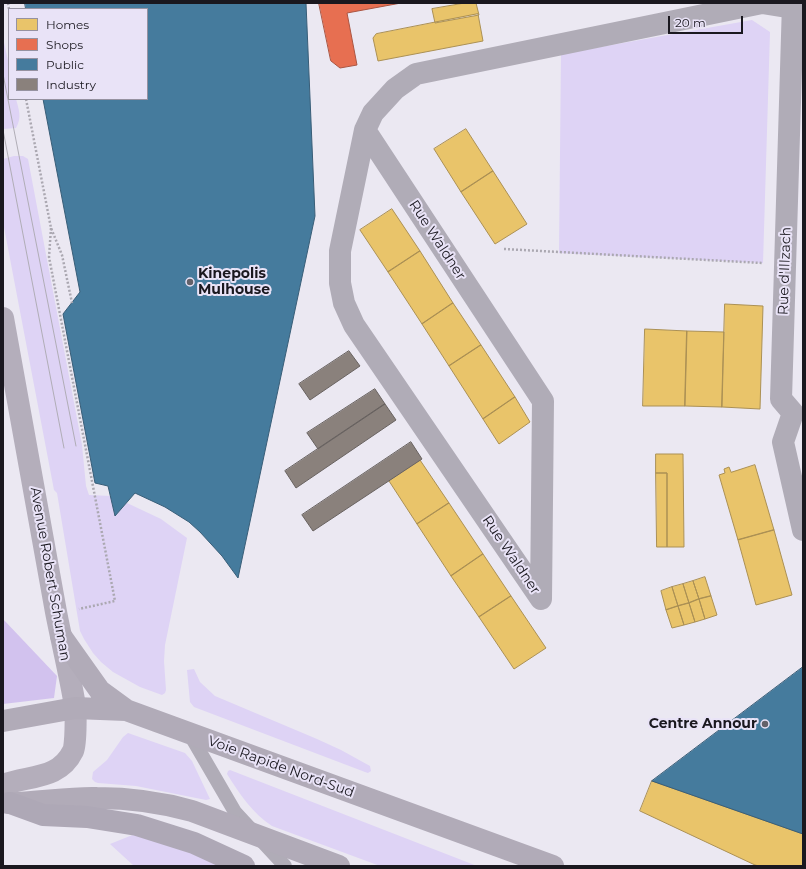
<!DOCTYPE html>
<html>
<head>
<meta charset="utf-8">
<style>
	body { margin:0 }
	#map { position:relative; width:806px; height:869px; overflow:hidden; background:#ebe8f2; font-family:Montserrat,sans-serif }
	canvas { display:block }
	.frame { position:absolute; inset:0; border:4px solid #1a181f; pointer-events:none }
	.legend { position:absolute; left:8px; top:8px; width:140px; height:92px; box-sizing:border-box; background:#e9e3f7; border:1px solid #9692a1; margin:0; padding:5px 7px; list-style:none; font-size:12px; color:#1a181f }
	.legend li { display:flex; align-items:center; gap:8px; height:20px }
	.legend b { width:20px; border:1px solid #9692a1 }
	.scale { position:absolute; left:668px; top:16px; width:75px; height:18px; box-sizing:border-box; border:2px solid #1a181f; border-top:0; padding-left:5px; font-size:12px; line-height:14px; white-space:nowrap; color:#1a181f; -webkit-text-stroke:3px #e9e3f7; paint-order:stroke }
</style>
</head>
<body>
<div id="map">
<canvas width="806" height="869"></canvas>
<div class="frame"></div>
<ul class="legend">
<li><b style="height:11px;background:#e9c46a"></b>Homes</li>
<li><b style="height:11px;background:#e76f51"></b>Shops</li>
<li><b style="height:11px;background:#457b9d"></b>Public</li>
<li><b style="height:11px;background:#8a817c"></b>Industry</li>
</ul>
<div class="scale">20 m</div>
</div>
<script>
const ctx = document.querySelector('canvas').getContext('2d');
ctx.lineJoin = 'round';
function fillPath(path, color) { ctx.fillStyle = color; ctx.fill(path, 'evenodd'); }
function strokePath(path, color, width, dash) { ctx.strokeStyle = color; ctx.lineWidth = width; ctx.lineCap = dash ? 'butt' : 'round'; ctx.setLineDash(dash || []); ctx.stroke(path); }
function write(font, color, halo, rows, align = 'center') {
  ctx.font = font + ' Montserrat,sans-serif'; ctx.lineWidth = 4; ctx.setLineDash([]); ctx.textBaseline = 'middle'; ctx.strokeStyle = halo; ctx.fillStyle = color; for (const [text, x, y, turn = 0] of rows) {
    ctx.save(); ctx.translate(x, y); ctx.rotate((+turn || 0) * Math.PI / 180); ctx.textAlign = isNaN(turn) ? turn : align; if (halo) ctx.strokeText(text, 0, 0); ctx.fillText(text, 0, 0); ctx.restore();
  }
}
const green = new Path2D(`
	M752,20L770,32L763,263L559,253L561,54Z
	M3,38L9,65V99H16C19,110 22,118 16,128L3,129Z
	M14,156H23L28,159L82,445L86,486L89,495L111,496L115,515L127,503L161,519L187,538L165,645L164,661L166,690L165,693L162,695L140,687L113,672L101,662L93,653L84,639L80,631L57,493L54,490L3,222V159Z
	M194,669L200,682L215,696L317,739L341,750L370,766L371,771L368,773L365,772L194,707L190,702L187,670Z
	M128,733L185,753L192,761L210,799L206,800L136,786L98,783L95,782L92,779L93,772L107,760L123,737Z
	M230,770L477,866H380L272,826C253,814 239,793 227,774L228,771Z
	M135,834L166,842L225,866H134L110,844Z`);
const forest = new Path2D(`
	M3,619L57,676L54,698L3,704Z`);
const homes = new Path2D(`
	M465,3H476L479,15L435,23L432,9Z
	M478,14L483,41L378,61L373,38L376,34Z
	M466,129L493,171L461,192L434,149Z
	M493,171L527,224L495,244L461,192Z
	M392,209L420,251L388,272L360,230Z
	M420,251L453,303L422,324L388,272Z
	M453,303L481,345L449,366L422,324Z
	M725,304L763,306L760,409L722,407Z
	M645,329L687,331L685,406H643Z
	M687,331L724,332L722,407L685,406Z
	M481,345L515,397L483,419L449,366Z
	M515,397L530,422L499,444L483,419Z
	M656,454H683L684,547H667V473H656Z
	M420,460L449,503L417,524L389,481Z
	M755,465L774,530L738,540L719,475L725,473L724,469L729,467L731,472Z
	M656,473H667V547H657Z
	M449,503L483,554L451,576L417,524Z
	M774,530L792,595L756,605L738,540Z
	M483,554L511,596L479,617L451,576Z
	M705,577L711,596L699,599L693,581Z
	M693,581L699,599L689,603L683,584Z
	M683,584L689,603L678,606L672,587Z
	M672,587L678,606L666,610L661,591Z
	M511,596L546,648L514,669L479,617Z
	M711,596L717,615L705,619L699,599Z
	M699,599L705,619L695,622L689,603Z
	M689,603L695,622L684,625L678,606Z
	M678,606L684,625L672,628L666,610Z
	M652,781L803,834V866H759L755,865L640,811Z`);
const shops = new Path2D(`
	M319,3H401L347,13L357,65L340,68L331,61Z`);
const public = new Path2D(`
	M25,3H306L315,216L238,578L222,556L200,532L189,522L165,507L135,493L115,516L108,486L95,483L63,314L80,292L43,99H147V9H26Z
	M803,667V834L652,781Z`);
const industry = new Path2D(`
	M349,351L360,366L310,400L299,384Z
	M375,389L385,404L318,449L307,433Z
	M385,404L396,420L296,488L285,471Z
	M411,442L422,459L313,531L302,515Z`);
const path = new Path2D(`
	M8,3L9,9
	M26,99L51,228L62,255L72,303
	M51,228L49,257L115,601L79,609
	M504,249L762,263`);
const service = new Path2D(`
	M189,733L235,812L285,866`);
const minor = new Path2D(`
	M365,130L543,401L541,599L354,325L344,303L340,283V251L365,130L373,113L395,89L416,74L762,3L793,8H803
	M793,413L781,399L793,3
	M793,413L783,442L803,530`);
const primary = new Path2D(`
	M3,318C21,416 38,514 56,612C62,643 70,675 75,706C76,713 76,746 73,751C59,780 29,775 3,785`);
const trunk = new Path2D(`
	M61,636L100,691L126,710
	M3,721L75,708L126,710L553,866
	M8,803C38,803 68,797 97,798C130,798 160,802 192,811L339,866`);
const motorway = new Path2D(`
	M10,803L43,815L87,817L137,825L194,843L244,866`);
const tram = new Path2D(`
	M3,74L76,446
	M3,130L64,448`);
const markers = [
	[190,282,4,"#636169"],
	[765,724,4,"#636169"]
];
const streetNames = [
	["Rue Waldner",437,240,57],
	["Rue d'Illzach",785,271,-88],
	["Rue Waldner",511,555,56],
	["Avenue Robert Schuman",50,574,80],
	["Voie Rapide Nord-Sud",281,767,20]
];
const poiNames = [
	["Kinepolis",198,274],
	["Mulhouse",198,290],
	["Centre Annour",757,724,"right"]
];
fillPath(green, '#ded3f5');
fillPath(forest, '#d2c2ee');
fillPath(homes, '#e9c46a');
strokePath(homes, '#ab9054', 1);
fillPath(shops, '#e76f51');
strokePath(shops, '#aa5542', 1);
fillPath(public, '#457b9d');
strokePath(public, '#385d77', 1);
fillPath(industry, '#8a817c');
strokePath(industry, '#686260', 1);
strokePath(path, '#aba8b1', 2.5, [2, 2]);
strokePath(service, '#b0acb7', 14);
strokePath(minor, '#b0acb7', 22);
strokePath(primary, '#b4aebb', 22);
strokePath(trunk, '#b1abb8', 22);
strokePath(motorway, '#aea8b6', 22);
strokePath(tram, '#b0adb6', 1);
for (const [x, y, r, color] of markers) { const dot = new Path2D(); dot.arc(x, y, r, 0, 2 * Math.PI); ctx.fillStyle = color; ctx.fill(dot); strokePath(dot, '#e9e3f7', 1.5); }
write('14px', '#1a181f', '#e9e3f7', streetNames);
write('bold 14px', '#1a181f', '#e9e3f7', poiNames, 'left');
</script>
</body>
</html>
